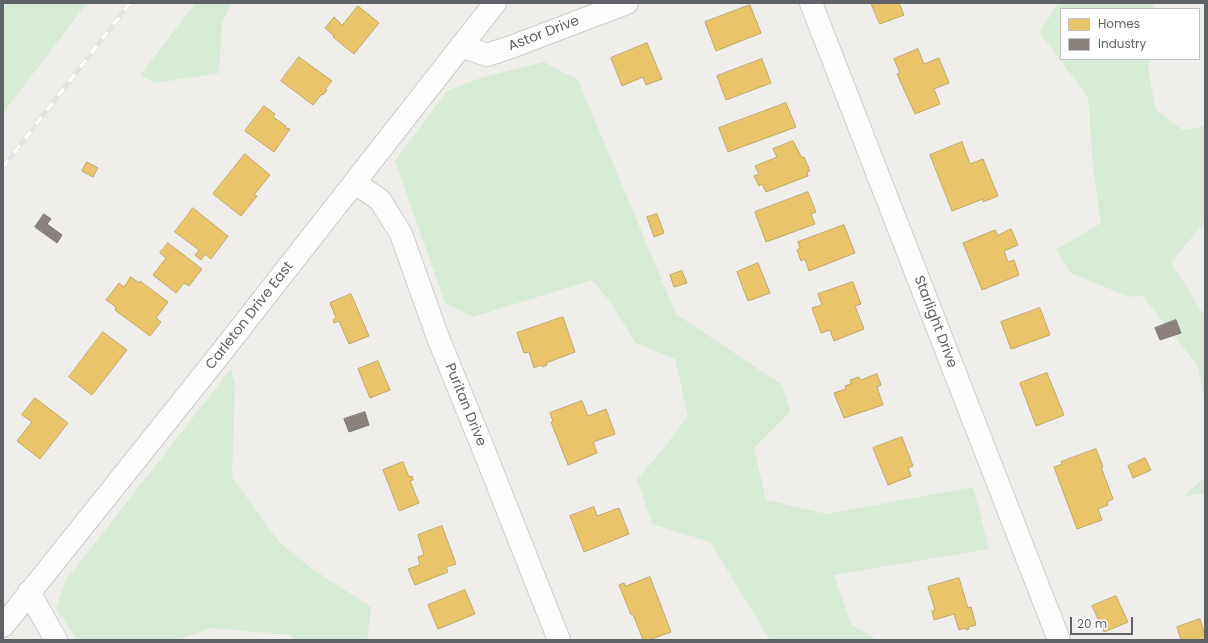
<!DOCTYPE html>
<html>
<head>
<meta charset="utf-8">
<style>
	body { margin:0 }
	#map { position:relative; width:1208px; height:643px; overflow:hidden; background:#efeeea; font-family:Poppins,sans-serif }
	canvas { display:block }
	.frame { position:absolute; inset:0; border:4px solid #5f6368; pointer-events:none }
	.legend { position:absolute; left:1060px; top:8px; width:140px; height:52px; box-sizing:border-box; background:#fff; border:1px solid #bfc1c3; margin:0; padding:5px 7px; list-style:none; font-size:12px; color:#5f6368 }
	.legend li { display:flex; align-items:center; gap:8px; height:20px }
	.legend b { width:20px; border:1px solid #bfc1c3 }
	.scale { position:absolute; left:1070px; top:617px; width:63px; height:18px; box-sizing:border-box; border:2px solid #5f6368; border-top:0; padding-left:5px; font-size:12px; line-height:14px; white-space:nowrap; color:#5f6368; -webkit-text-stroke:3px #fff; paint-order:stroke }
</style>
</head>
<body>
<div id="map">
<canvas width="1208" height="643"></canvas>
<div class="frame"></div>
<ul class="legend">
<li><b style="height:11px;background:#e9c46a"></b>Homes</li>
<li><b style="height:11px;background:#8a817c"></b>Industry</li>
</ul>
<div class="scale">20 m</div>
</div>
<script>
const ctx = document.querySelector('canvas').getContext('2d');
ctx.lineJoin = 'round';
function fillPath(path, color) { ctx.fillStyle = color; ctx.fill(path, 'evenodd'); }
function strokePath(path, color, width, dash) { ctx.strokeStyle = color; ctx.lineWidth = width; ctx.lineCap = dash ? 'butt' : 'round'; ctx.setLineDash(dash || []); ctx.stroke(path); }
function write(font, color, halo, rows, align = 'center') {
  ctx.font = font + ' Poppins,sans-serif'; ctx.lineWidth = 4; ctx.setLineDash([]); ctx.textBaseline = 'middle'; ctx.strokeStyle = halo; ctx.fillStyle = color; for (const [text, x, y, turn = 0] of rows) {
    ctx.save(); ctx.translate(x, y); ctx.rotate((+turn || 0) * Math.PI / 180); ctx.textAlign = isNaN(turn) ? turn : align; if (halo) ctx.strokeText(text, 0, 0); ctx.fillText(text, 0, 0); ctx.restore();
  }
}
const green = new Path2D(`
	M3,3H87L3,113Z
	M196,3H231L222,24L219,73L156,83L140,75Z
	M1059,3H1152L1154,9H1061V59H1150L1148,68L1156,110L1183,130L1205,126V222L1171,262L1205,317V403L1198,366L1142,295L1130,297L1071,273L1056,250L1101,223L1093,167L1088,97L1039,32Z
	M544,62L578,80L676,314L782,385L790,412L754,448L766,500L827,514L973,487L989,549L834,575L851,624L877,640H770L710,542L652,524L637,479L660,453L688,416L675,359L636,343L608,299L592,280L473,317L445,303L395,161L448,90L481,78Z
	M231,369L235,383L232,477L279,542L311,568L371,607L367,640H292L291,635L211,628L178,640H77L56,608L66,580Z
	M1205,477V493L1184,496Z`);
const homes = new Path2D(`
	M871,3H899L904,15L880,24Z
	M750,5L761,33L716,51L705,22Z
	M358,6L379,23L354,54L333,37L334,36L325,28L334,17L342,25Z
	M647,43L662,79L646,85L643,77L622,86L611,58Z
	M918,49L924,64L939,58L949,83L934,89L940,104L915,114L897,74L900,73L894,59Z
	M299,57L332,81L325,89L327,90L323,95L322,94L313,105L281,81Z
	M762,59L771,83L726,100L717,76Z
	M786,103L796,127L728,152L719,128Z
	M264,106L275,114L273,117L286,126L285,128L290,129L274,152L245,131Z
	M793,141L802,158L804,157L810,171L807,172L808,176L766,192L762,184L759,186L754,176L759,174L755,166L777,157L773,149Z
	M962,142L970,164L983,159L998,196L983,202V199L952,211L930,155Z
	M245,154L270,175L254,195L257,196L241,216L213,194Z
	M87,162L98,168L93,177L82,171Z
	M808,192L816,212L811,214L815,224L766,242L755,212Z
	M193,208L228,236L211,259L205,254L201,260L195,255L199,250L175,232Z
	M657,214L664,233L654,237L647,217Z
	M844,225L855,253L809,271L805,259L801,261L797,250L800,248L798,242Z
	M1011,229L1018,245L1004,251L1008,262L1014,260L1019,275L982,290L963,243L995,230L998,235Z
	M168,243L202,269L189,286L184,283L176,293L153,275L166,258L160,253Z
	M758,263L770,293L748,301L737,272Z
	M682,271L687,283L674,287L670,275Z
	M131,277L139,283L140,281L168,302L156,318L161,322L150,336L115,310L116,307L106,300L119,283L124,287Z
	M853,282L861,304L855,306L864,329L834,341L830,330L821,333L812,308L822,305L818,294Z
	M351,294L369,336L349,344L339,321L334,323L333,320L336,318L330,303Z
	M1040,308L1050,335L1011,349L1001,322Z
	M563,317L575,352L546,363L547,365L542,367L541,365L534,368L529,352L524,353L517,333Z
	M103,332L127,350L92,395L69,377Z
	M378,361L390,390L370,398L358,369Z
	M1047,373L1064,415L1036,426L1020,383Z
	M877,374L881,385L877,387L883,405L844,418L834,393L846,389L845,386L851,384L850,380L859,377L860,380Z
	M35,398L68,423L40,459L17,441L32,422L22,415Z
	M582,401L588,416L606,409L615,434L593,442L597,453L568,465L551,422L553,421L550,413Z
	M902,437L913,466L908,468L911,476L888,485L873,448Z
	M1096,449L1103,467H1101L1113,499L1107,502L1108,505L1098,509L1102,520L1077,529L1054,467L1062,464L1061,462Z
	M1145,458L1151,470L1133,478L1128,466Z
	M403,462L409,477L412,476L413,480L410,481L419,503L399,511L383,470Z
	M594,507L597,516L619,508L629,534L584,552L570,516Z
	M442,526L456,564L446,567L448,572L415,585L408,569L420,565L418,557L424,555L418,535Z
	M650,577L671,632L649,640H643L633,614L631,615L619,585L624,583L625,586Z
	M959,578L968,608L971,607L976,625L968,627L969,629L966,630L965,628L959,630L954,614L934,620L932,611L935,610L928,587Z
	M465,590L475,614L438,629L428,605Z
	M1116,596L1128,622L1104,632L1092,606Z
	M1200,619L1205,635V640H1181L1177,627Z`);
const industry = new Path2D(`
	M44,214L51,219L47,224L62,235L57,243L35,227Z
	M1176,320L1181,333L1160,340L1155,328Z
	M365,412L369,425L349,432L344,419Z`);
const minor = new Path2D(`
	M811,3L1059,640
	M461,46L487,55L511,47L627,3
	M355,183L380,200L401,234L437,335L485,453L559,640
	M29,592L56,640
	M3,626L217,358L495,3`);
const rail = new Path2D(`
	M3,167L130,3`);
const streetNames = [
	["Astor Drive",544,34,-21],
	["Carleton Drive East",250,316,-52],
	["Starlight Drive",935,322,69],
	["Puritan Drive",465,405,68]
];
fillPath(green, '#d8ebd6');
fillPath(homes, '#e9c46a');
strokePath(homes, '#c0a769', 1);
fillPath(industry, '#8a817c');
strokePath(industry, '#7d7876', 1);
strokePath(minor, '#cbcccc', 24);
strokePath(minor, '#fdfcfc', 22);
strokePath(rail, '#e4e4e4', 4.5);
strokePath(rail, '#fff', 3, [9]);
write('14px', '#5f6368', '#fff', streetNames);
</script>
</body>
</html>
